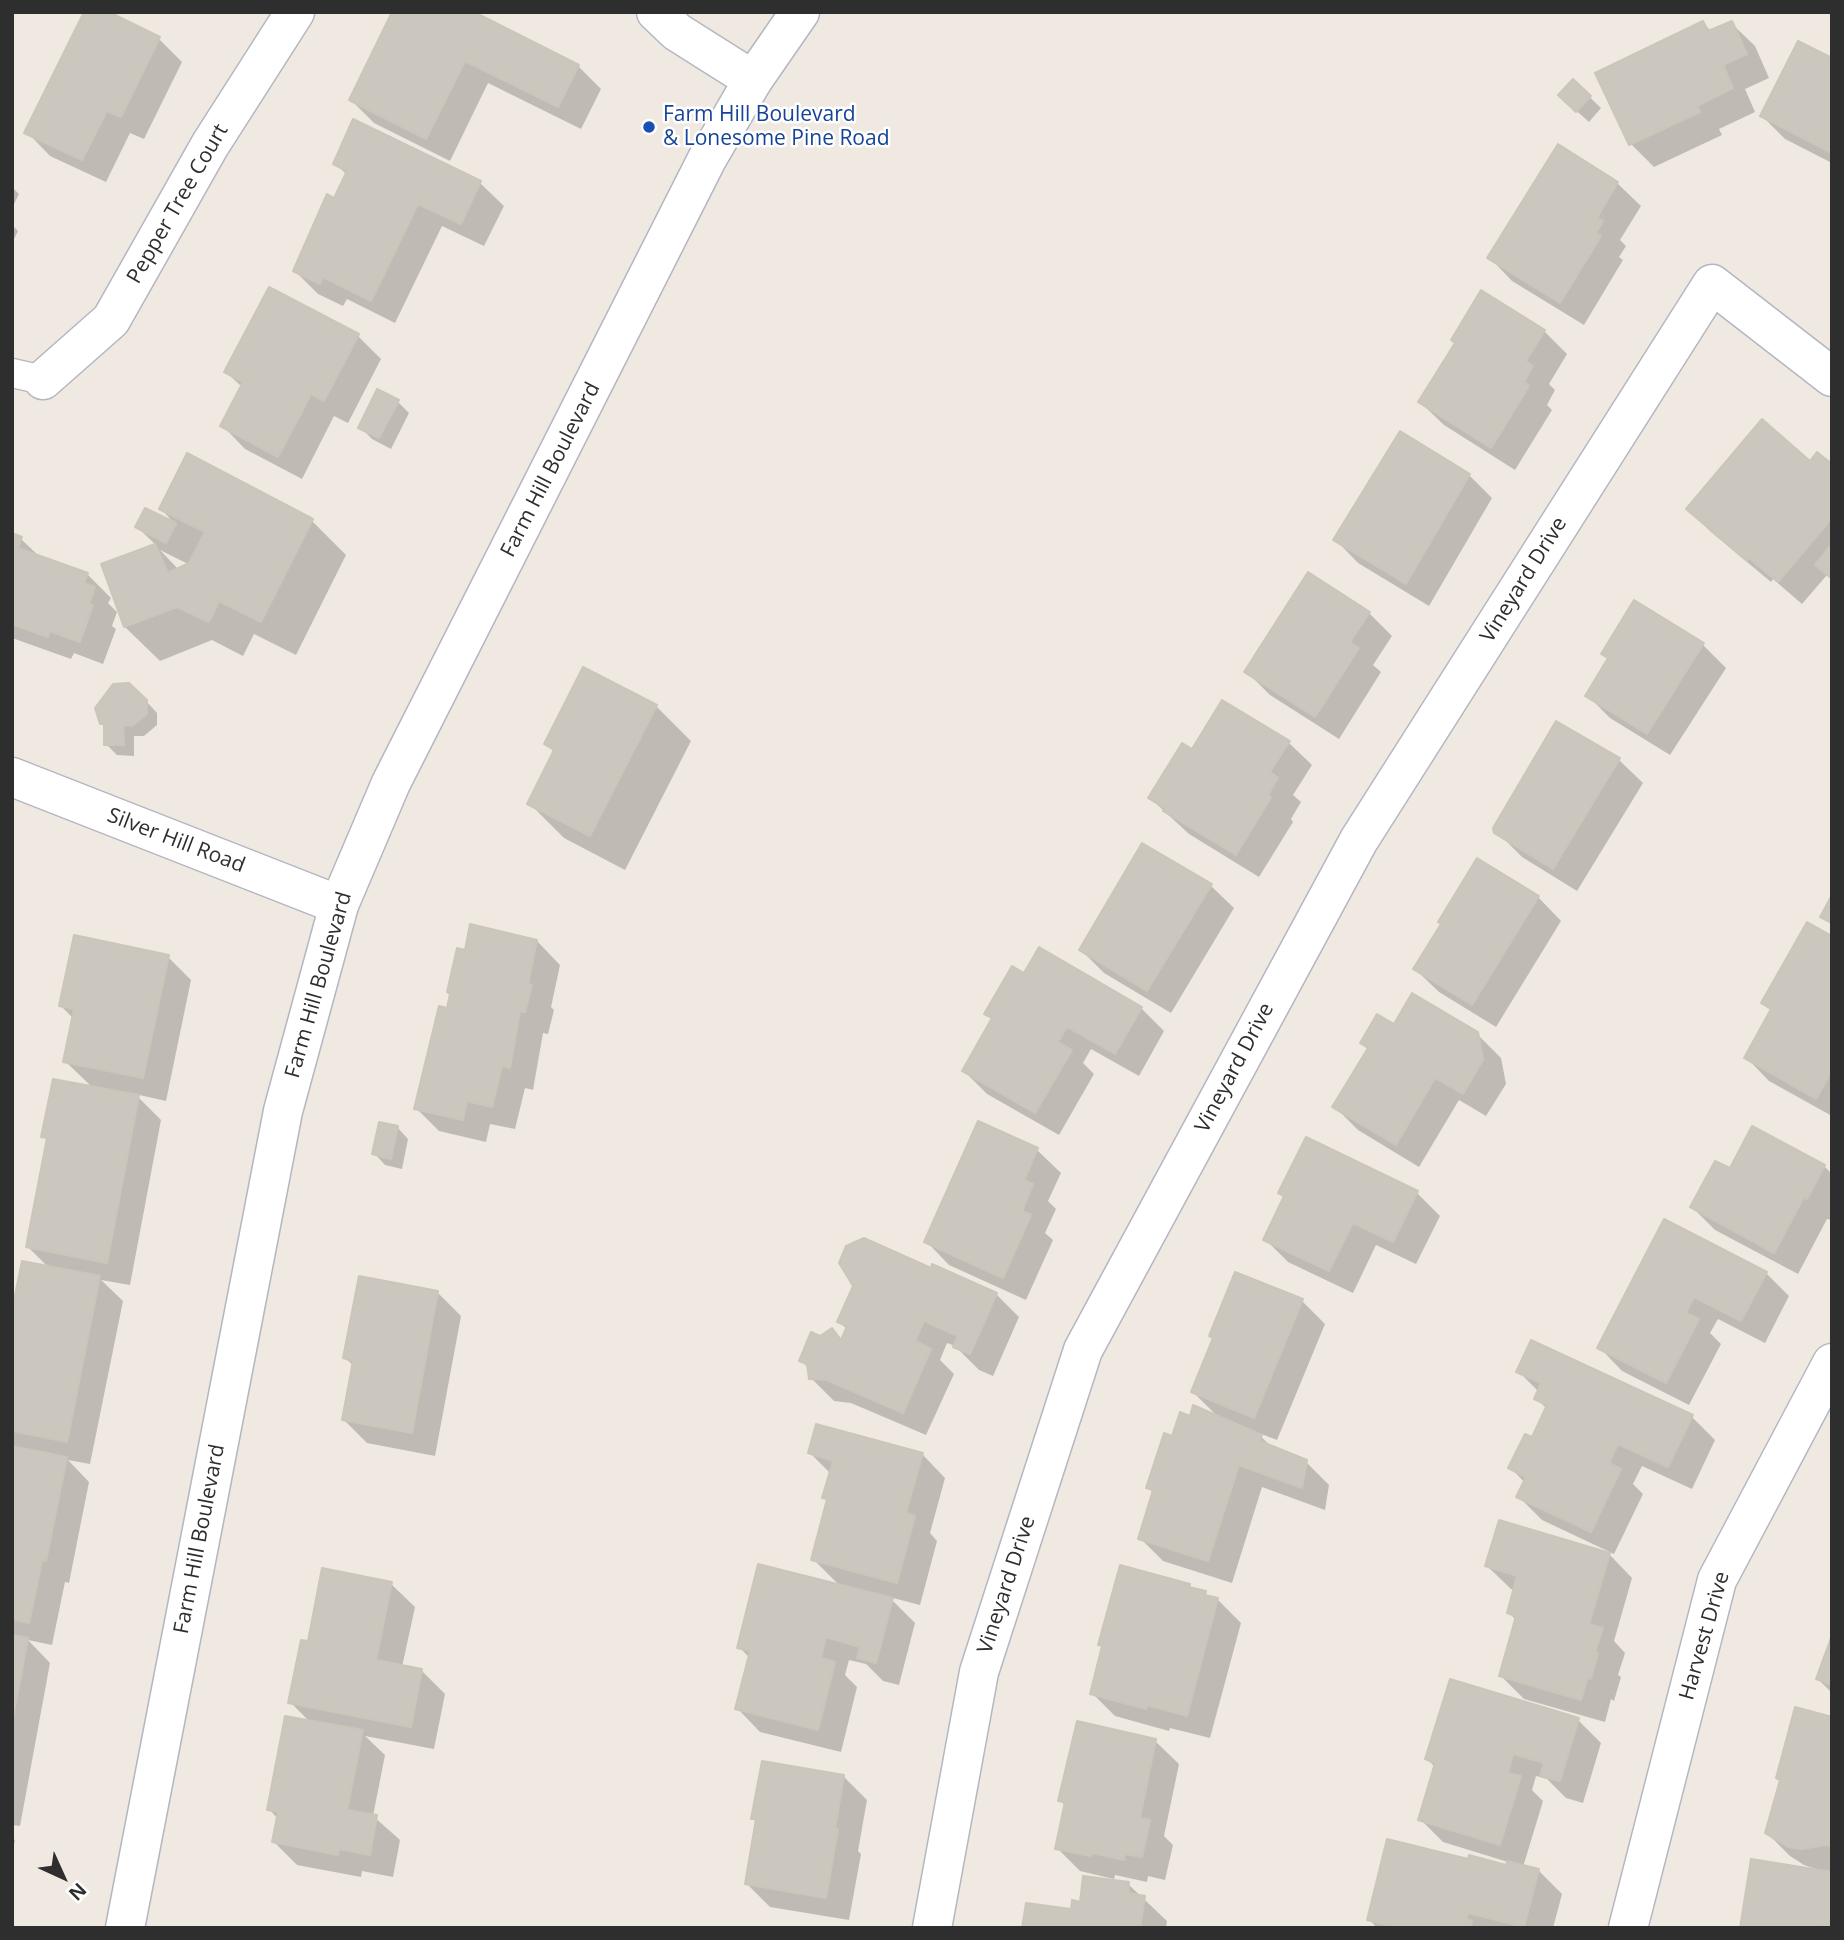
<!DOCTYPE html>
<html>
<head>
<meta charset="utf-8">
<style>
	body { margin:0 }
	#map { position:relative; width:1844px; height:1940px; overflow:hidden; background:#efe9e1; font-family:"Open Sans",sans-serif }
	canvas { display:block }
	.frame { position:absolute; inset:0; border:14px solid #2e2e2e; pointer-events:none }
	.north { position:absolute; left:28px; top:1842px; width:70px; height:70px; -webkit-text-stroke:5px #fff; paint-order:stroke; rotate:135deg; font-size:19px; font-weight:700; line-height:28px; text-align:center; color:#2e2e2e }
	.north::after { content:''; display:block; margin:auto; width:24px; height:32px; background:#2e2e2e; clip-path:polygon(50% 0,100% 100%,50% 72%,0 100%) }
</style>
</head>
<body>
<div id="map">
<canvas width="1844" height="1940"></canvas>
<div class="frame"></div>
<div class="north">N</div>
</div>
<script>
const ctx = document.querySelector('canvas').getContext('2d');
ctx.lineJoin = 'round';
function fillPath(path, color) { ctx.fillStyle = color; ctx.fill(path, 'evenodd'); }
function strokePath(path, color, width, dash) { ctx.strokeStyle = color; ctx.lineWidth = width; ctx.lineCap = dash ? 'butt' : 'round'; ctx.setLineDash(dash || []); ctx.stroke(path); }
function write(font, color, halo, rows, align = 'center') {
  ctx.font = font + ' "Open Sans",sans-serif'; ctx.lineWidth = 5; ctx.setLineDash([]); ctx.textBaseline = 'middle'; ctx.strokeStyle = halo; ctx.fillStyle = color; for (const [text, x, y, turn = 0] of rows) {
    ctx.save(); ctx.translate(x, y); ctx.rotate((+turn || 0) * Math.PI / 180); ctx.textAlign = isNaN(turn) ? turn : align; if (halo) ctx.strokeText(text, 0, 0); ctx.fillText(text, 0, 0); ctx.restore();
  }
}
const shadow = new Path2D(`
	M394,12L578,66L601,89L581,129L488,83L450,161L374,123L351,100Z
	M1703,23L1712,32L1731,23L1755,46L1769,78L1745,89L1755,112L1719,129L1722,135L1654,167L1631,144Z
	M159,39L182,62L144,139L130,133L106,182L50,156L27,132Z
	M1832,60V163L1785,139L1762,116Z
	M1573,81L1601,108L1589,122L1571,106Z
	M354,122L480,183L504,206L484,246L442,226L395,323L347,299L343,306L318,294L295,271L347,175L335,163Z
	M1617,183L1641,206L1620,240L1626,246L1619,257L1623,260L1584,325L1512,281L1489,257Z
	M12,187L19,194L12,208Z
	M12,225L18,231L12,243Z
	M1544,331L1567,354L1549,384L1555,390L1547,405L1552,410L1515,470L1444,425L1420,402Z
	M358,336L381,359L348,423L334,416L302,479L245,449L222,425L242,387L226,372Z
	M398,402L409,413L391,449L372,439L360,427Z
	M1811,463L1832,467V580L1827,575L1802,604L1773,579L1771,582L1711,532L1688,509Z
	M1469,475L1492,498L1429,606L1358,563L1335,539Z
	M161,509L312,521L346,555L296,655L254,634L243,656L212,640L160,661L125,627L103,565L156,545L137,527L146,510L177,526ZM160,550L190,565L179,570Z
	M12,535L21,539L41,558L87,574L111,598L108,603L117,612L112,626L116,629L103,664L74,653L71,659L12,638Z
	M1369,613L1392,636L1373,665L1381,672L1339,739L1270,695L1247,672Z
	M1703,645L1726,668L1670,755L1610,718L1587,695L1609,660L1603,653Z
	M146,701L157,713V725L144,736H134V756L117,755L106,744V727L102,723Z
	M656,706L691,741L625,870L564,838L530,804L555,753L546,743Z
	M1557,723L1619,760L1643,783L1577,891L1522,857L1498,833Z
	M1288,742L1312,765L1293,795L1301,802L1291,819L1293,822L1259,877L1189,834L1150,798L1193,751Z
	M1210,885L1234,908L1171,1013L1104,973L1081,950Z
	M1538,897L1561,921L1496,1027L1439,992L1415,969Z
	M1832,938V1116L1769,1081L1746,1057L1772,1011L1763,1003Z
	M537,941L560,965L551,1007L554,1010L548,1034L543,1033L533,1090L525,1088L515,1129L490,1124L486,1142L439,1131L416,1108L466,952Z
	M168,957L191,980L166,1101L135,1094L161,1120L130,1285L101,1280L123,1301L90,1464L68,1460L89,1482L69,1583L65,1582L52,1645L28,1640L50,1663L20,1826L12,1825V1319L49,1268L28,1247L48,1141L43,1136L93,1088L65,1061L74,1019L61,1006Z
	M1025,975L1141,1008L1164,1031L1139,1076L1091,1049L1083,1063L1094,1074L1059,1135L987,1094L964,1071L993,1020L986,1014Z
	M1394,1027L1477,1034L1501,1058L1506,1084L1486,1116L1459,1100L1419,1167L1358,1130L1335,1107L1369,1049L1362,1042Z
	M979,1123L1037,1150L1061,1173L1048,1201L1056,1209L1045,1233L1053,1240L1026,1300L949,1265L926,1241Z
	M397,1127L408,1139L402,1169L385,1165L374,1153Z
	M1824,1166L1832,1174V1220L1827,1219L1798,1274L1715,1230L1692,1207L1731,1170Z
	M1280,1193H1417L1440,1216L1416,1264L1376,1245L1353,1293L1288,1262L1265,1239L1285,1198Z
	M1665,1221L1766,1273L1789,1296L1765,1343L1718,1319L1710,1333L1721,1344L1689,1405L1622,1371L1599,1347Z
	M932,1270L996,1294L1019,1317L993,1376L979,1370L955,1346L947,1343L940,1360L954,1374L926,1435L851,1403L834,1401L811,1378L809,1369L801,1360L820,1338L832,1331L842,1341L848,1330L839,1322Z
	M437,1292L461,1316L435,1456L367,1443L344,1420L354,1366L345,1358Z
	M1302,1301L1325,1324L1277,1440L1256,1432L1274,1449L1306,1462L1329,1485L1325,1510L1262,1487L1232,1583L1163,1561L1140,1538L1154,1493L1148,1487L1173,1438L1191,1418L1220,1419L1193,1392Z
	M1518,1371L1692,1417L1715,1440L1692,1489L1642,1466L1633,1484L1643,1494L1614,1554L1542,1520L1519,1497L1525,1483L1511,1468L1533,1439L1547,1409L1536,1398L1539,1392Z
	M810,1453L922,1454L945,1478L930,1533L937,1541L920,1605L889,1597L915,1623L899,1685L883,1681L866,1664L849,1660L845,1675L857,1687L841,1752L760,1732L737,1708L750,1658L739,1647L840,1586L813,1559L829,1502L824,1497L831,1474Z
	M1609,1554L1632,1578L1614,1641L1625,1653L1618,1675L1621,1677L1614,1701L1611,1699L1605,1722L1524,1699L1501,1676L1517,1621L1509,1613L1515,1590L1511,1589L1487,1566Z
	M391,1584L415,1607L402,1667L422,1671L445,1694L434,1749L365,1736L385,1755L373,1816L400,1840L393,1877L362,1871L361,1877L297,1865L274,1842L278,1819L269,1809L311,1723L290,1702L309,1643Z
	M1189,1585L1194,1590L1218,1600L1241,1623L1210,1738L1170,1728L1169,1731L1115,1716L1092,1693Z
	M1832,1640V1693L1818,1679Z
	M1832,1719V1871L1825,1872L1832,1928H1741L1816,1871V1869L1804,1865L1790,1856L1767,1833Z
	M1578,1720L1601,1743L1583,1803L1566,1798L1547,1779L1536,1776L1532,1790L1543,1801L1523,1867L1539,1871L1562,1894L1553,1928H1377L1369,1919L1469,1861L1507,1867L1508,1862L1443,1842L1420,1819L1435,1767L1427,1759Z
	M1155,1741L1179,1764L1164,1836L1173,1845L1165,1880L1148,1876L1147,1882L1115,1875L1114,1879L1080,1871L1057,1848L1066,1806L1060,1801Z
	M844,1777L867,1800L858,1851L861,1854L849,1920L770,1907L747,1884L757,1822L753,1818Z
	M12,1838L15,1840L12,1856Z
	M1128,1884L1167,1921L1166,1928H1024L1073,1911L1081,1904Z`);
const building = new Path2D(`
	M84,12H109L160,37L121,117L107,111L82,160L24,133Z
	M392,12H474L579,65L558,107L465,61L426,139L349,100Z
	M1703,21L1708,31L1732,21L1747,54L1723,65L1733,88L1697,106L1700,112L1629,145L1595,73Z
	M1798,41L1832,58V153L1760,116Z
	M1573,79L1591,96L1576,112L1558,95Z
	M353,119L481,181L461,224L418,204L371,301L323,277L320,284L293,271L327,194L334,198L347,171L333,164Z
	M1558,144L1618,182L1597,218L1603,221L1596,233L1601,236L1560,303L1487,258Z
	M269,287L359,334L324,401L311,394L278,457L220,426L243,382L224,372Z
	M1481,290L1545,330L1526,361L1533,366L1524,382L1529,386L1491,448L1418,402L1455,343L1451,340Z
	M377,389L399,400L379,438L358,428Z
	M1762,419L1810,461L1817,452L1832,464V518L1778,582L1749,558L1747,561L1686,509Z
	M1400,431L1470,474L1406,584L1333,540Z
	M187,453L313,519L261,622L219,601L209,622L177,607L124,627L101,564L155,544L168,573L189,563L205,532L159,509Z
	M145,508L176,523L166,543L135,527Z
	M12,533L22,537L18,548L88,573L84,583L95,587L89,604L93,605L80,642L50,631L48,637L12,624Z
	M1832,544V579L1815,565Z
	M1308,572L1370,612L1350,642L1359,648L1315,717L1244,672Z
	M1634,600L1704,643L1647,734L1585,696L1608,658L1601,654Z
	M583,667L657,705L590,836L527,804L554,750L544,744Z
	M129,683L147,700V714L132,726L123,725L124,745H104V724H100L95,708L113,684Z
	M1222,700L1290,741L1270,772L1278,778L1268,795L1271,797L1236,855L1163,811L1166,809L1148,798L1182,743L1192,749Z
	M1556,721L1620,758L1553,869L1494,833L1493,828Z
	M1142,843L1212,884L1147,991L1079,950Z
	M1477,858L1539,896L1472,1005L1413,969L1441,924L1438,922Z
	M1832,895V923L1820,917Z
	M1807,922L1832,936V1071L1816,1099L1744,1058L1771,1009L1761,1003Z
	M470,924L537,940L528,984L532,985L525,1012L520,1011L510,1068L502,1066L492,1107L467,1101L463,1120L414,1109L439,1006L447,1008L450,994L447,992L457,948L465,950Z
	M74,935L169,955L143,1078L63,1062L74,1009L59,1006Z
	M1039,947L1142,1007L1115,1054L1067,1027L1058,1042L1072,1050L1035,1113L962,1071L992,1018L984,1014L1012,966L1024,973Z
	M1412,993L1478,1032L1483,1060L1463,1094L1435,1078L1396,1145L1332,1107L1368,1048L1360,1043L1377,1014L1394,1024Z
	M53,1079L139,1095L107,1263L26,1247L47,1138L41,1137Z
	M978,1121L1038,1148L1024,1180L1033,1184L1022,1211L1031,1215L1003,1278L924,1242Z
	M379,1122L398,1126L391,1159L372,1154Z
	M1752,1126L1825,1165L1807,1199L1804,1197L1774,1253L1690,1207L1715,1161L1730,1168Z
	M1306,1137L1418,1191L1393,1242L1353,1223L1329,1271L1263,1240L1284,1196L1278,1193Z
	M1664,1219L1767,1272L1741,1321L1694,1297L1686,1313L1699,1319L1666,1383L1597,1348Z
	M864,1238L931,1268L932,1264L997,1293L970,1354L953,1347L958,1336L924,1321L915,1341L931,1349L903,1413L827,1380L809,1379L807,1364L799,1361L811,1332L820,1336L832,1328L841,1340L847,1326L837,1322L853,1286L839,1263L846,1246Z
	M22,1261L100,1276L67,1442L12,1431V1310Z
	M1235,1272L1303,1299L1254,1418L1191,1392L1213,1338L1209,1336Z
	M359,1276L438,1291L412,1433L342,1420L353,1361L343,1358Z
	M1531,1340L1693,1415L1668,1467L1618,1444L1609,1463L1621,1469L1591,1532L1516,1497L1526,1477L1508,1468L1525,1434L1532,1437L1547,1405L1534,1399L1541,1383L1516,1372Z
	M1193,1405L1262,1435L1260,1441L1307,1460L1302,1488L1239,1465L1208,1561L1138,1539L1153,1490L1146,1488L1164,1433L1172,1436L1180,1412L1190,1416Z
	M816,1424L923,1453L906,1513L915,1516L897,1583L811,1560L827,1499L822,1498L833,1461L808,1453Z
	M12,1446L67,1457L46,1561L42,1560L29,1623L12,1619Z
	M1499,1520L1610,1553L1589,1624L1603,1628L1595,1652L1598,1653L1591,1679L1588,1677L1581,1700L1499,1676L1516,1616L1507,1613L1517,1576L1485,1566Z
	M758,1564L893,1598L876,1663L857,1658L860,1647L826,1637L821,1658L835,1662L818,1730L735,1709L750,1651L737,1648Z
	M1120,1565L1190,1584L1189,1587L1206,1591L1205,1595L1218,1598L1187,1716L1147,1705L1146,1709L1090,1694L1102,1646L1098,1645Z
	M322,1568L392,1582L376,1660L422,1669L411,1727L288,1703L301,1640L308,1641Z
	M12,1635L28,1638L12,1723Z
	M1832,1635V1685L1816,1679Z
	M1450,1679L1579,1718L1560,1781L1540,1776L1544,1763L1513,1754L1508,1773L1521,1776L1500,1845L1418,1820L1435,1763L1425,1759Z
	M1795,1707L1832,1717V1847L1826,1845L1802,1849L1788,1847L1765,1833L1780,1780L1776,1778Z
	M285,1716L363,1730L347,1810L377,1815L370,1855L339,1849L338,1855L272,1842L278,1812L267,1810Z
	M1077,1721L1156,1739L1140,1818L1150,1820L1142,1857L1125,1854L1124,1860L1092,1853L1091,1856L1055,1849L1065,1802L1058,1801Z
	M762,1761L844,1775L835,1829H838L826,1898L745,1884L756,1819H751Z
	M1387,1839L1468,1859L1469,1855L1506,1865L1507,1861L1539,1869L1524,1927L1468,1913L1466,1919L1472,1921L1471,1928H1399L1367,1920Z
	M1751,1859L1832,1872V1928L1814,1925L1813,1928H1740Z
	M1083,1876L1129,1882L1128,1893L1145,1896L1140,1928H1022L1026,1903L1071,1909L1072,1900L1080,1902Z`);
const service = new Path2D(`
	M12,373L43,380`);
const minor = new Path2D(`
	M656,12L677,32L753,80
	M43,380L111,320L210,145L295,12
	M12,777L339,905
	M932,1928L979,1672L1083,1350L1359,840L1712,284L1832,377
	M1628,1928L1717,1580L1832,1363`);
const secondary = new Path2D(`
	M125,1928L283,1111L339,905L391,783L707,159L753,80L800,12`);
const markers = [
	[649,127,7,"#1a4fb4"]
];
const transitNames = [
	["Farm Hill Boulevard",663,115],
	["& Lonesome Pine Road",663,139]
];
const streetNames = [
	["Pepper Tree Court",178,204,-60],
	["Farm Hill Boulevard",551,470,-63],
	["Vineyard Drive",1524,580,-58],
	["Silver Hill Road",176,841,21],
	["Farm Hill Boulevard",319,985,-74],
	["Vineyard Drive",1235,1068,-62],
	["Farm Hill Boulevard",200,1539,-79],
	["Vineyard Drive",1007,1585,-72],
	["Harvest Drive",1705,1636,-74]
];
fillPath(shadow, '#0003');
fillPath(building, '#cbc7bf');
strokePath(building, '#cbc5ba', 2);
strokePath(service, '#b4b7c1', 31);
strokePath(minor, '#b4b7c1', 41);
strokePath(secondary, '#b4b7c1', 41);
strokePath(service, '#fff', 28);
strokePath(minor, '#fff', 38);
strokePath(secondary, '#fff', 38);
for (const [x, y, r, color] of markers) { const dot = new Path2D(); dot.arc(x, y, r, 0, 2 * Math.PI); ctx.fillStyle = color; ctx.fill(dot); strokePath(dot, '#fff', 2.5); }
write('21px', '#164399', '#fff', transitNames, 'left');
write('21px', '#2e2e2e', '#fff', streetNames);
</script>
</body>
</html>
